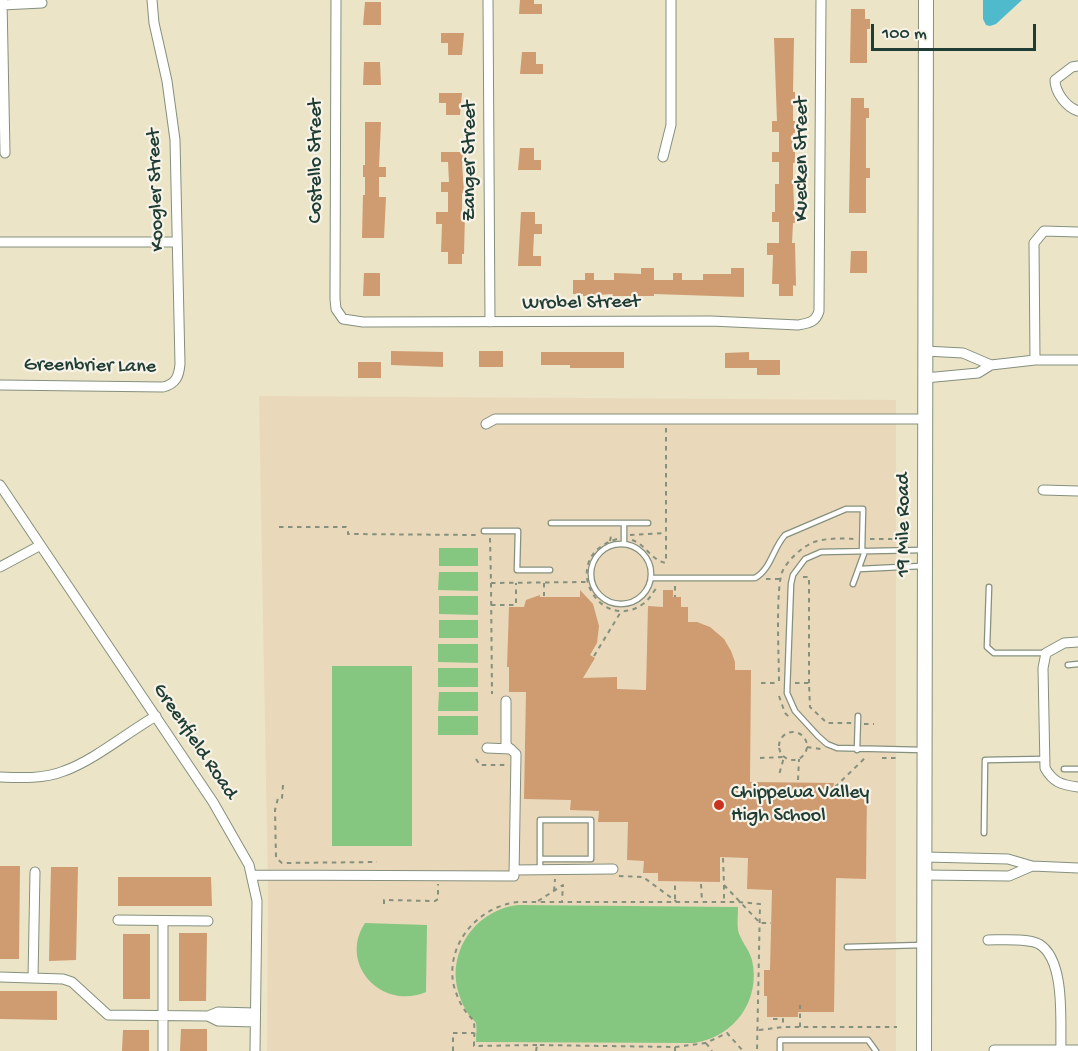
<!DOCTYPE html>
<html>
<head>
<meta charset="utf-8">
<style>
	body { margin:0 }
	#map { position:relative; width:1078px; height:1051px; overflow:hidden; background:#ebe4c6; font-family:"Gochi Hand",sans-serif }
	canvas { display:block }
	.scale { position:absolute; left:871px; top:24px; width:165px; height:27px; box-sizing:border-box; border:3px solid #1f3d34; border-top:0; padding-left:8px; font-size:18px; line-height:21px; white-space:nowrap; color:#1f3d34; -webkit-text-stroke:4px #f7f3e8; paint-order:stroke }
</style>
</head>
<body>
<div id="map">
<canvas width="1078" height="1051"></canvas>
<div class="scale">100 m</div>
</div>
<script>
const ctx = document.querySelector('canvas').getContext('2d');
ctx.lineJoin = 'round';
function fillPath(path, color) { ctx.fillStyle = color; ctx.fill(path, 'evenodd'); }
function strokePath(path, color, width, dash) { ctx.strokeStyle = color; ctx.lineWidth = width; ctx.lineCap = dash ? 'butt' : 'round'; ctx.setLineDash(dash || []); ctx.stroke(path); }
function write(font, color, halo, rows, align = 'center') {
  ctx.font = font + ' "Gochi Hand",sans-serif'; ctx.lineWidth = 4.5; ctx.setLineDash([]); ctx.textBaseline = 'middle'; ctx.strokeStyle = halo; ctx.fillStyle = color; for (const [text, x, y, turn = 0] of rows) {
    ctx.save(); ctx.translate(x, y); ctx.rotate((+turn || 0) * Math.PI / 180); ctx.textAlign = isNaN(turn) ? turn : align; if (halo) ctx.strokeText(text, 0, 0); ctx.fillText(text, 0, 0); ctx.restore();
  }
}
const built = new Path2D(`
	M259,396L896,400V1051H267L268,889Z`);
const green = new Path2D(`
	M439,548H478V566H439Z
	M439,572H478V591L438,590Z
	M439,596H478V615L439,614Z
	M439,620H478V638H439Z
	M438,644H478V663L438,662Z
	M332,666H412V846H332Z
	M438,668H478V687H438Z
	M439,692H478V711H438Z
	M438,716H478V735H438Z
	M518,905L738,907C738,914 737,923 738,930C740,940 749,949 752,960C761,1000 735,1036 695,1043L476,1042C476,1037 477,1028 476,1023C474,1020 469,1016 467,1012C462,1004 457,991 456,981C452,943 481,909 518,905Z
	M365,923L427,925L426,992C382,1011 338,964 365,923Z`);
const water = new Path2D(`
	M983,0H1022L996,24L990,26L986,25L983,19Z`);
const building = new Path2D(`
	M520,0H534V4H542V14H519Z
	M365,2H381V25H363Z
	M851,9H865V19H870V29H867V63H850Z
	M441,33H464L462,55H448V43H441Z
	M774,38H794L793,92H795V104H793V121H795V133H793V152H795V163H793V184L795,223H793L792,243H795L796,286L793,285V296H779V284H772L773,255H767V243H779V222H772V212H775V184H779V162H772V152H779V132H772V121H777Z
	M522,52H536V64H543V74H520Z
	M364,62H380L381,85H363Z
	M439,93H462L460,115H446V103H439Z
	M851,98H864V108H869V118H866V168H870V178H866V213H849Z
	M365,122H381L379,167H386V177H379V197H386L384,238H362L363,195H365V177H363V165H365Z
	M520,148H534V160H541V170H518Z
	M441,152H464V163H462L464,193H462V212H465L464,254H462V264H448V252H441L442,224H436V212H448V192H441V182H449L448,162H441Z
	M521,212H535V224H542V234H534L533,256H541V266H518Z
	M851,251H867V273H850Z
	M641,268H654V280H673V273H682V280H703V274H731V268H744V297L654,294V296H612L613,294L583,296V294H573V280H585V273H594V280H614V273L641,274Z
	M364,273H380V296H363Z
	M391,351L443,352V367L391,365Z
	M479,351H503V367H479Z
	M541,352H624V368H570V365H541Z
	M749,352V360H780V375H757V368H725V353Z
	M358,362H381V378H358Z
	M580,590L593,604L599,626L597,643L590,655L595,658L583,678L617,677V689L646,690L648,606L663,607V590H673V597H681V607H688V622H697L710,627L724,639L731,651L735,662V670H751L750,782L834,783L833,788L867,789L866,879L836,878L834,1012H798V1017H767V996H764V970H770L772,890L747,889L748,858L720,857V882L658,881V873H643L644,861L627,860L628,822H598L599,811L570,810L571,800L524,799L526,692H509V667H507L509,607H524L526,600L540,595V597H580Z
	M0,866H20L19,959H0Z
	M51,867H78L76,960L49,961Z
	M118,877H211L212,906H118Z
	M179,933H207L206,1001H179Z
	M123,934H150V999H123Z
	M0,991H57V1020L0,1019Z
	M181,1029H207V1051H180Z
	M123,1030H149V1051H122Z`);
const path = new Path2D(`
	M666,428V563
	M279,527H346L348,529V534L478,535
	M630,535L666,533
	M490,538L491,583L587,582
	M617,539C556,557 599,635 643,604C650,599 653,592 658,586
	M870,539H897
	M632,540C647,545 652,562 667,563
	M610,541L611,536H615
	M803,577H809V683
	M766,579H781
	M491,583L492,694
	M544,583V596
	M675,586V597
	M491,605H516V583
	M594,656L622,610
	M779,681C779,659 775,586 783,570C789,559 802,547 814,542C827,538 842,538 855,539
	M761,683H779
	M795,683H809L810,707L827,723H852
	M779,696L785,713L789,717
	M864,724H874
	M779 746a14 14 0 1 1 28 0a14 14 0 1 1-28 0Z
	M807,747L821,749
	M760,758L784,757L779,775
	M882,758H898
	M476,759L480,765H506
	M798,780L799,759
	M283,785L282,798H278L275,810L276,858L282,863L377,862
	M835,787L866,757
	M723,858L724,885L760,923H771
	M619,876L643,877L677,902
	M701,884L702,902
	M724,885V900
	M554,891L555,879
	M675,899V884
	M538,901L563,885L562,901
	M384,904V900L435,901L438,899V884
	M773,1019H783V1027
	M800,1027V1005
	M759,1030L783,1027H897
	M706,1043L712,1051
	M537,1045L474,1046C474,1038 475,1030 474,1023C473,1018 468,1016 466,1012C460,1004 455,992 453,982C447,941 480,906 518,902H739L760,904L757,1051
	M675,1047L706,1043L727,1033L743,1051
	M453,1051V1033H474
	M536,1051L537,1045L675,1047V1051`);
const lane = new Path2D(`
	M551,523H648
	M484,531H518L517,570H550
	M624,544V523
	M591 574a30 30 0 1 1 60 0a30 30 0 1 1-60 0Z
	M922,550L821,552L805,559L793,575L791,584L787,693L795,711L818,736L827,744L837,748L923,750
	M859,569L922,566
	M651,578H755C771,569 773,548 785,535L846,509H863L862,551
	M853,584L865,551
	M989,587L987,647L994,653H1046
	M1068,665L1078,664
	M857,750L858,716
	M1064,769H1078
	M984,833L985,760L1044,759
	M540,869V820H591V859H540
	M847,947L923,945
	M780,1051V1040H868L876,1051`);
const street = new Path2D(`
	M2,0L5,153
	M336,0L335,299L336,309L343,319L363,322L711,321L798,325C809,323 816,322 819,311L821,0
	M488,0L490,322
	M2,5L42,3
	M1078,66L1072,67L1055,80C1055,92 1066,107 1078,111
	M663,157L671,125V0
	M0,242H177
	M1035,360L1034,243L1044,231L1078,232
	M991,365L1035,360H1078
	M925,378L978,373L991,365L963,353L925,351
	M0,385L163,387C176,384 179,376 180,364L175,140L167,81L154,23L152,0
	M486,424L495,419H925
	M0,485L213,802L249,865L257,901L255,1051
	M1043,490L1078,491
	M0,567L39,546
	M1078,642L1064,643L1046,653L1043,668L1045,768C1053,782 1061,785 1078,787
	M487,748L511,749
	M0,777C21,778 44,779 64,771C93,761 128,732 156,716
	M925,857L1008,859L1032,866L1009,876L925,875
	M1032,866L1078,868
	M514,870L613,869
	M252,875L514,876L516,754L506,745V701
	M118,920L208,921
	M163,921V1051
	M988,940C1000,940 1028,938 1039,944C1066,960 1060,1023 1061,1050
	M0,977L63,979L72,982L108,1015L208,1016
	M33,978L35,872
	M255,1013L218,1012L208,1016L218,1021L255,1022
	M994,1050H1078`);
const secondary = new Path2D(`
	M924,1051L926,0`);
const markers = [
	[719,805,6,"#c8321e"]
];
const streetNames = [
	["Kuecken Street",803,159,-90],
	["Costello Street",317,161,-90],
	["Zanger Street",471,161,-90],
	["Koogler Street",157,190,-92],
	["Wrobel Street",581,304,-1],
	["Greenbrier Lane",90,367,1],
	["19 Mile Road",905,525,-90],
	["Greenfield Road",194,742,56]
];
const poiNames = [
	["Chippewa Valley",731,794],
	["High School",731,817]
];
fillPath(built, '#ead8ba');
fillPath(green, '#85c780');
fillPath(water, '#50bacd');
fillPath(building, '#cf9b70');
strokePath(lane, '#85907d', 7);
strokePath(street, '#85907d', 11);
strokePath(secondary, '#85907d', 16);
strokePath(path, '#85907d', 2, [4.5, 4.5]);
strokePath(lane, '#fff', 4.5);
strokePath(street, '#fff', 9);
strokePath(secondary, '#fff', 14);
for (const [x, y, r, color] of markers) { const dot = new Path2D(); dot.arc(x, y, r, 0, 2 * Math.PI); ctx.fillStyle = color; ctx.fill(dot); strokePath(dot, '#f7f3e8', 2); }
write('20px', '#1f3d34', '#f7f3e8', streetNames);
write('20px', '#1f3d34', '#f7f3e8', poiNames, 'left');
</script>
</body>
</html>
